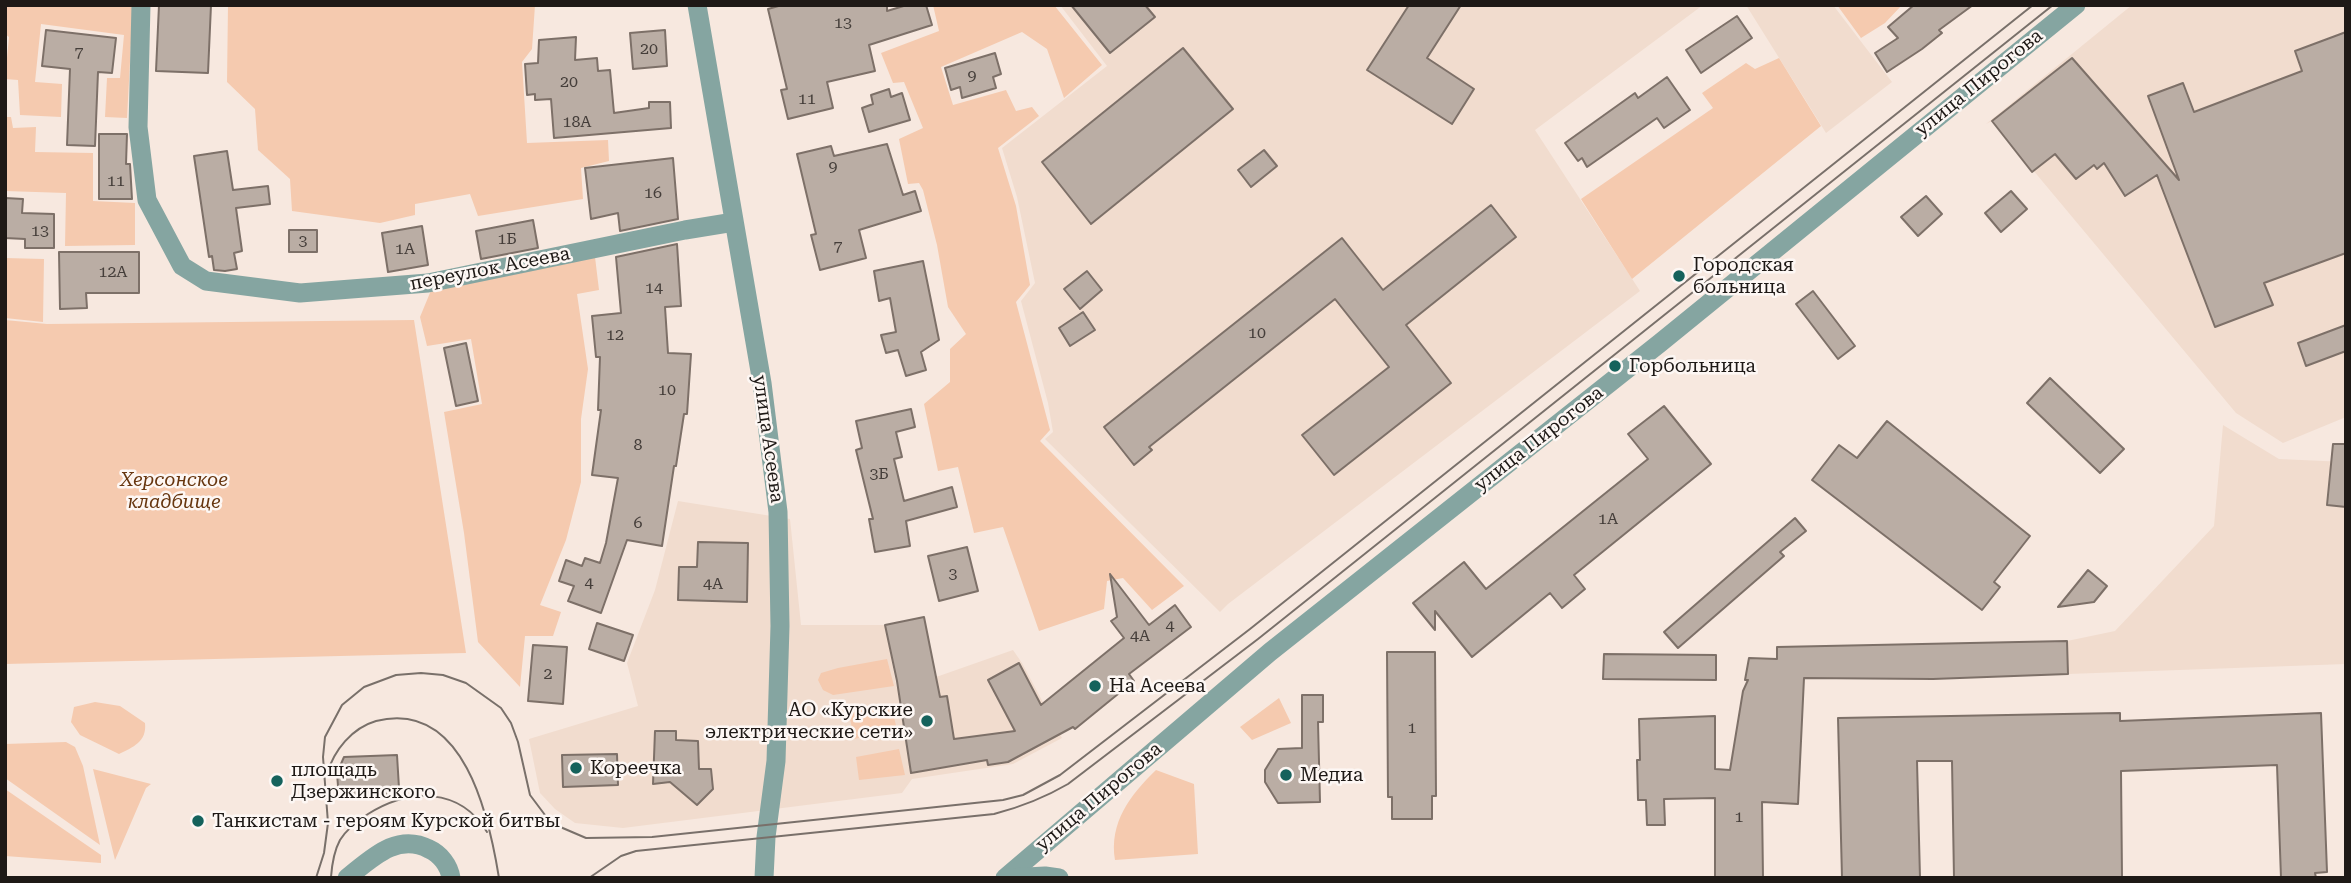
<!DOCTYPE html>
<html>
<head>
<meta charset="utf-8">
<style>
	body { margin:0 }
	#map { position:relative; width:2351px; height:883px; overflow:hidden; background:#f7e8df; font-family:"Roboto Serif",serif }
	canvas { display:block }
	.frame { position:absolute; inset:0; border:7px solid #1e1916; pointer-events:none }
</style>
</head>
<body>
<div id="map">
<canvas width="2351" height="883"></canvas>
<div class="frame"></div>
</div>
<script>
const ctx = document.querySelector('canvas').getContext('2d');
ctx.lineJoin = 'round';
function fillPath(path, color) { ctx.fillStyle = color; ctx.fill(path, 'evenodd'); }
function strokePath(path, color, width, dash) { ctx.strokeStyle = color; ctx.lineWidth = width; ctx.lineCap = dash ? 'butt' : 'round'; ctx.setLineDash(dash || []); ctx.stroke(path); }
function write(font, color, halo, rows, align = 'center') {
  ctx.font = font + ' "Roboto Serif",serif'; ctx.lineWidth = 5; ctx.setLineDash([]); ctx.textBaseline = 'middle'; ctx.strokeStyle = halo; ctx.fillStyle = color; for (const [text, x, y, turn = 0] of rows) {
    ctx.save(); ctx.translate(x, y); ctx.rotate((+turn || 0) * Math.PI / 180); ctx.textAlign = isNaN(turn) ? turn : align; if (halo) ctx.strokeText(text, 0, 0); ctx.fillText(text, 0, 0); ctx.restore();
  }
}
const built = new Path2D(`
	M1060,5H1703L1535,130L1640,291L1228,604L1220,612L1045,439L1053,432L1048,403L1021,301L1035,283L1017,197L1002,148L1107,66Z
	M1746,5H1833L1892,82L1826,133Z
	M2132,5H2346V417L2283,443L2236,413L1992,121L1986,124Z
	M2223,425L2279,459L2346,462V664L2068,674L2067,641L2115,631L2214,526Z
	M678,501L790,519L801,625H885L897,689L900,684L939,676L1013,650L1022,663L1062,738L1013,764L912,779L902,793L623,828L575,823L555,809L540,793L529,739L638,706L627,663L655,590Z`);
const green = new Path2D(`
	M5,5H133L127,118L105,117L107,78H120L124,35L41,24L35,82L62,84L61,117L20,115L18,80L5,79L9,37L5,34Z
	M228,5H535L532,49L522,62L527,143L608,140L609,161L581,168L583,199L478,216L470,194L415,204V215L380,223L292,211L290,179L258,150L255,109L227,82Z
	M933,5H1054L1102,65L1064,98L1047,49L1022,32L941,67L953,105L1006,90L1016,111L1032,107L1039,116L998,148L1016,206L1030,285L1016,302L1050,430L1040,441L1184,586L1152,610L1123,578L1107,581L1104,609L1039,631L1003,527L974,533L958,467L938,471L924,404L950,382V349L966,334L948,307L937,245L923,190L919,183L908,184L899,139L923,128L904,82L893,83L881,53L939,31Z
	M1837,5H1902L1885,23L1861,38Z
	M1779,58L1821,126L1632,279L1581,199L1713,108L1702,93L1746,63L1755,69Z
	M5,117H11L13,128L36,127L35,152L93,153V201L135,203V245L65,246L66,193L5,191Z
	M595,257L599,290L577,294L588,369L581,419V482L566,540L540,605L561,612L553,636H525L520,687L478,642L464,533L444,412L482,404L471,339L427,346L420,317L432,288Z
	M5,258L44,259L43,322L5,318Z
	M5,320L47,324L414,320L466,653L5,664Z
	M887,659L894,686L833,695L823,690L818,680L821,673L838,668Z
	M1279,698L1291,723L1252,740L1240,727Z
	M95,702L120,706L145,723C147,742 133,747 119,754L80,735L71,722L74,707Z
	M891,704L897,730L854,739L849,713Z
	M66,742L75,747L83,766L100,845L5,778V744Z
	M899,749L905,775L859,780L856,757Z
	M93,769L151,784L146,788L115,860Z
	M1156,770L1194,784L1198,854L1115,860C1109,823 1130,795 1156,770Z
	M5,789L101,855V863L5,856Z`);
const building = new Path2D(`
	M159,5H211L208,73L156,71Z
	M782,5H887V11L907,5H926L932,25L869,45L875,71L827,82L833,108L788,119L781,90L787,89L768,9Z
	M1071,5H1145L1155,17L1110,53Z
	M1409,5H1461L1427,58L1474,89L1452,124L1367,70Z
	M1914,5H1973L1939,30L1942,33L1922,49L1887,72L1875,53L1898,38L1888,27Z
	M1737,16L1752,38L1701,73L1686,50Z
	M46,30L116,38L112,73L98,72L95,146L67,145L70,69L42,66Z
	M665,30L667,66L633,69L630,33Z
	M2346,32V253L2264,283L2273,305L2215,327L2157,175L2125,196L2104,163L2097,169L2094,165L2076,179L2055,154L2032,172L1992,121L2072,58L2179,180L2148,96L2183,83L2194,112L2302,71L2295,51Z
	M576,37L575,60L597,58L598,71L610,70L614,113L649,108V102H670L671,128L554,138L551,99L535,100V94L527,95L525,64L538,63L539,40Z
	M1183,48L1233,109L1091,224L1042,162Z
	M995,53L1001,74L993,77L996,88L962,98L960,87L951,90L945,68Z
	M1667,77L1690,110L1664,128L1657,118L1587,167L1582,158L1578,161L1565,143L1635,93L1638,98Z
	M889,89L891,97L902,93L910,120L869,132L862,108L873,104L871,95Z
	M99,134H127L126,164H130L132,199H99Z
	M887,144L903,195L915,191L921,211L859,230L866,258L820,270L811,235L816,234L797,154L831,146L834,156Z
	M1264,150L1277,166L1251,187L1238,170Z
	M227,151L233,190L268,186L270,204L236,208L242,251L234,253L237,269L225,271L214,270L212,256L209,257L194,156Z
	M673,158L678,219L620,231L618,213L591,219L585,168Z
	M2011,191L2027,209L2001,232L1985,213Z
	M1926,196L1942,214L1918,236L1901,217Z
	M5,198L23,199L22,213L54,214V248H25V239L5,238Z
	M1491,205L1516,237L1406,325L1451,383L1334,475L1302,435L1389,367L1335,299L1149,447L1152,450L1134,465L1104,427L1342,238L1383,290Z
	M533,220L538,248L481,259L476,231Z
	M422,226L428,265L388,272L382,233Z
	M289,230H317V252H289Z
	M677,244L681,306L665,307L668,353L691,354L687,414H684L676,466H674L662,546L627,540L601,613L568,601L574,586L559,581L566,560L582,566L585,558L600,563L606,543L618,478L592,475L601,410H598L600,357H596L592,316L621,313L616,257Z
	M59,252H139V293H86L87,308L60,309Z
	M923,261L939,340L921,352L926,370L906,376L898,350L886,353L881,335L896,332L890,298L879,301L874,271Z
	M1087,271L1102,290L1080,309L1064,289Z
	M1813,291L1855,346L1838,359L1796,304Z
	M1083,312L1095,330L1070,346L1059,328Z
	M2346,325V351L2306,366L2298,343Z
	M466,343L478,401L456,406L444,348Z
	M2050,378L2124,449L2100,473L2027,403Z
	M1664,406L1711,464L1574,575L1585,589L1562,608L1550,593L1472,657L1435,611V630L1413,603L1464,562L1486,589L1648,459L1628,434Z
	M911,409L915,427L896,432L902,457L894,459L904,501L952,487L957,507L906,521L910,546L875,552L869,519H873L856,450L862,448L856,421Z
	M1887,421L2030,536L1994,582L2000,587L1982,610L1812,480L1839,445L1857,458Z
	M2333,444H2346V507L2327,505Z
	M1795,518L1806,531L1780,552L1784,556L1678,648L1664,632Z
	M698,542L748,543L747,602L678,600L679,567H697Z
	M967,547L978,591L939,601L928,556Z
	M2088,570L2107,586L2094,602L2058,607Z
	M1110,574L1149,625L1175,605L1191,627L1129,674L1134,681L1075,729L1073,727L1008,762L988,765L987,760L911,773L897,681L885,625L924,617L940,697L947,696L954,739L1015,731L988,680L1019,663L1041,705L1124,638L1111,621L1117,617Z
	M597,623L633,635L624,661L589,649Z
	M2067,641L2068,674L1933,679L1804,678L1798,804L1762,802L1763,878H1715V798L1664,799L1665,825H1647L1646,800H1638L1637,760H1640L1639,719L1715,716V769L1730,770L1743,691L1748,680H1745L1749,658L1777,659V647Z
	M533,645L567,647L563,704L528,701Z
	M1387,652H1435L1436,796H1432V819H1392V797H1388Z
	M1604,654L1716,655V680L1603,679Z
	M1302,695H1323V722H1318L1320,802L1278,803L1265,782V770L1278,749L1302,748Z
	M2120,713V721L2321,713L2327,872L2315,873L2316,878H2281L2277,765L2121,771L2122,878H1954L1952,761H1917L1920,878H1842L1838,718Z
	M655,731H676V740L698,741L699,769H711L713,789L697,805L670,782L653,784Z
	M617,754L618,785L563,787L562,755Z
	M397,755L399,788H392L393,794L339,799L337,773L344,757Z`);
const minor = new Path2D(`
	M141,5L138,127L147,200L182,266L206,281L300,293L428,283L685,230L734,222
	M697,5L762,383L778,512L780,626L776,761L766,837L764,878
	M1005,878L1270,652L1660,343L2076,5`);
const tertiary = new Path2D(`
	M347,878C371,859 397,832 429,849C440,854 449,865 451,878
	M1008,878L1045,876L1059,878`);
const tram = new Path2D(`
	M327,774C334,750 352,728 376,721C464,699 489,816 499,878
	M331,877C332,864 334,851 340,840C347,829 357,821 368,814C409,788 460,787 487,832
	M316,878L324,853L328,823L323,757L325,737L342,705L364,687L396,675L421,673L443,675L466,683L501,708L511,723L518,742L530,795L551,823L586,838L652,837L1003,800L1023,795L1060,775L1250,629L2033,5
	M589,878L621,856L636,851L994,814C1021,807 1044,798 1068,784L1258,639L2053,5`);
const markers = [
	[1679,276,7,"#15625c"],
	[1615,366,7,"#15625c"],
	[1095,686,7,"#15625c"],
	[927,721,7,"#15625c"],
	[576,768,7,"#15625c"],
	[1286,775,7,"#15625c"],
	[277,781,7,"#15625c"],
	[198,821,7,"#15625c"]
];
const numberNames = [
	["13",843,23],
	["20",649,49],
	["7",79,52],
	["9",972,76],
	["20",569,82],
	["11",807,99],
	["18А",577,122],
	["9",833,167],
	["11",116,181],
	["16",653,193],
	["13",40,231],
	["1Б",507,239],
	["3",303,241],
	["7",838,246],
	["1А",405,249],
	["12А",113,272],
	["14",654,288],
	["10",1257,333],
	["12",615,335],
	["10",667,390],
	["8",638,445],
	["3Б",879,474],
	["1А",1608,519],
	["6",638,523],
	["3",953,574],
	["4",589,583],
	["4А",713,584],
	["4",1170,626],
	["4А",1140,636],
	["2",548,674],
	["1",1412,728],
	["1",1739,817]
];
const streetNames = [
	["улица Пирогова",1979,83,-39],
	["переулок Асеева",490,269,-11],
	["улица Асеева",768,439,82],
	["улица Пирогова",1539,439,-38],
	["улица Пирогова",1099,797,-40]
];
const poiNames = [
	["Городская",1693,265],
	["больница",1693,287],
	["Горбольница",1629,366],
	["На Асеева",1109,686],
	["АО «Курские",913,710,"right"],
	["электрические сети»",913,732,"right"],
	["Кореечка",590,768],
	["площадь",291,770],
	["Дзержинского",291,792],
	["Медиа",1300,775],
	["Танкистам - героям Курской битвы",212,821]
];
const parkNames = [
	["Херсонское",174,480],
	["кладбище",174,502]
];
fillPath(built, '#f1dcce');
fillPath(green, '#f5caaf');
fillPath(building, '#baada4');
strokePath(building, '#7d7068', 2);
strokePath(minor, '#85a5a1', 19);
strokePath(tertiary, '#85a5a1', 19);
strokePath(tram, '#79706a', 2);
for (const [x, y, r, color] of markers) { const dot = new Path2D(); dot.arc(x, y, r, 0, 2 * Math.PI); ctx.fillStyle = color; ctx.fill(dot); strokePath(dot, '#fdf7f4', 2.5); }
write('16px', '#453e3a', null, numberNames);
write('19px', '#1e1916', '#fdf7f4', streetNames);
write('19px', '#1e1916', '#fdf7f4', poiNames, 'left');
write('italic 19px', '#67360f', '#fdf7f4', parkNames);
</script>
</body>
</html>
